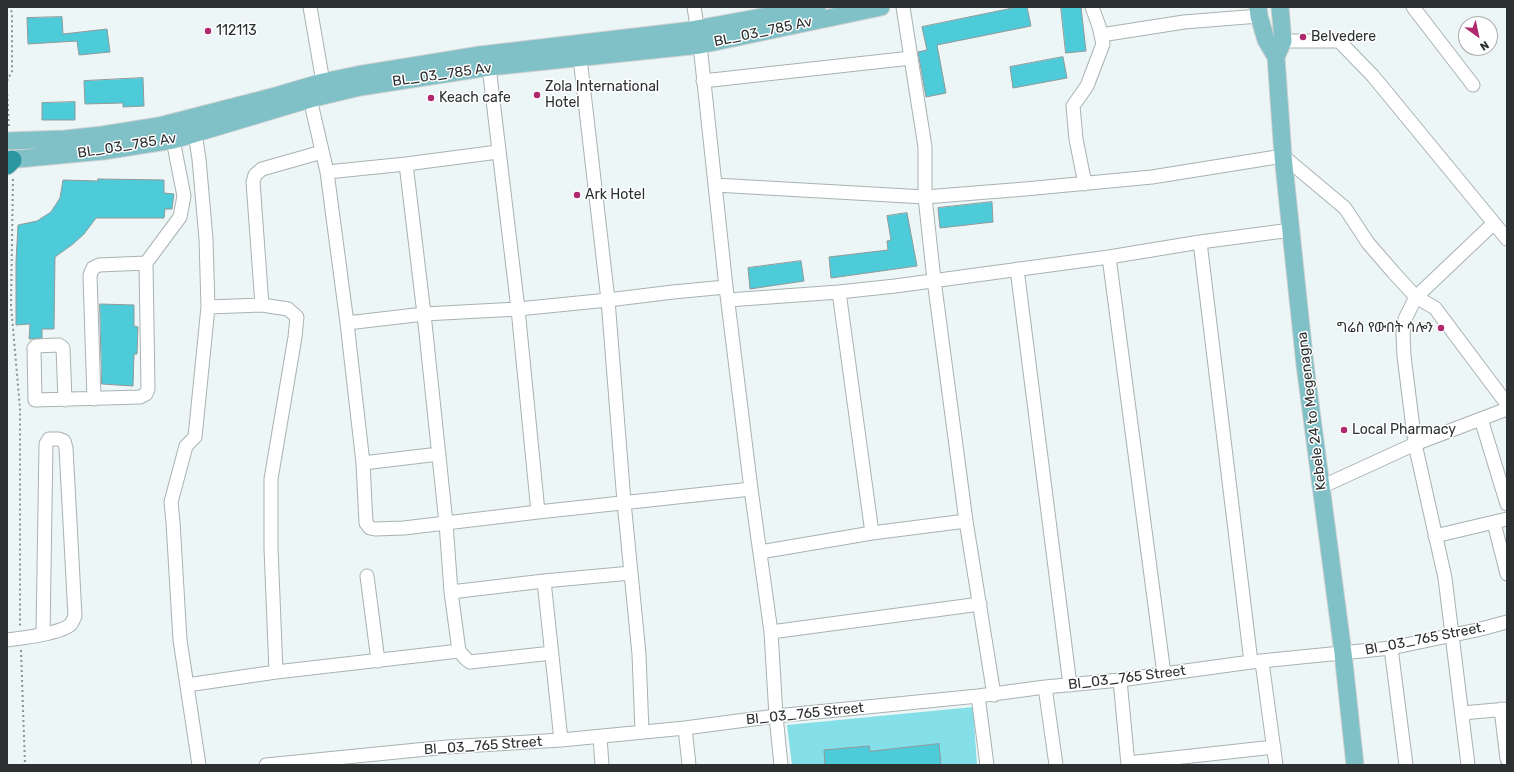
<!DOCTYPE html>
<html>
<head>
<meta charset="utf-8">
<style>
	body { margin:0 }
	#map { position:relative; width:1514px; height:772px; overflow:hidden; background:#ecf6f7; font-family:Rubik,sans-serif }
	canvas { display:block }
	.frame { position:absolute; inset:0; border:8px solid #2d3031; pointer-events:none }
	.north { position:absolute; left:1458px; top:16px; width:40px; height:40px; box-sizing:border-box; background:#fff; border:1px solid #abacad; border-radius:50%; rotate:147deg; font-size:11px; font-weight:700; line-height:16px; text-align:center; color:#2d3031 }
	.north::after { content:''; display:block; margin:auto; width:14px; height:18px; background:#b0296e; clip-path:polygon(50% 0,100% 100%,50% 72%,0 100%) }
</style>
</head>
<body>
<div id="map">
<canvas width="1514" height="772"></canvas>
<div class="frame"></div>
<div class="north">N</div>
</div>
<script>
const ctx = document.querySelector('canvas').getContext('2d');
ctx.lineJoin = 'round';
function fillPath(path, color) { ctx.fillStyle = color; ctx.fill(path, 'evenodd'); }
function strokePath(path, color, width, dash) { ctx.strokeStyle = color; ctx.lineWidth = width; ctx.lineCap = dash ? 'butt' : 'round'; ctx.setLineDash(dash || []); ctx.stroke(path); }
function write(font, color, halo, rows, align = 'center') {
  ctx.font = font + ' Rubik,"Noto Sans Ethiopic",sans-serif'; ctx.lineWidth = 3; ctx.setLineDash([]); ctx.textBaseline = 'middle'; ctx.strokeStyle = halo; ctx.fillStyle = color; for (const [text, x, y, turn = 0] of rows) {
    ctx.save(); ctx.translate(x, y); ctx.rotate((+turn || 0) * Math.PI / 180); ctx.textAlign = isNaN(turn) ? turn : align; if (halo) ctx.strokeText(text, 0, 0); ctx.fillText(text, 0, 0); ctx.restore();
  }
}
const green = new Path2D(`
	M973,707L977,765H792L787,725Z`);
const building = new Path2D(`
	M1018,7H1027L1031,26L937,45L946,93L926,97L918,52L927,50L922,27Z
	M1061,7H1081L1086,51L1066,53Z
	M62,17L63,34L107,29L110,52L79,55L77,41L28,44L27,18Z
	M1063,57L1067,78L1013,88L1010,67Z
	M143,78L144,106L123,107V103L85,104L84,81Z
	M75,102V120H42V103Z
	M98,179L164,180V193L174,194L172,209H165L164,218H96L84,234L73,244L55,257L54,329H42V338L29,339L30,324L16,325V262L18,225L37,221L51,212L60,198L63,180L98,181Z
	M992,202L993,222L940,228L938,208Z
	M907,213L917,266L831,278L829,257L888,250L887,241L891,240L887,216Z
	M801,261L804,281L750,289L748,268Z
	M100,304L134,305V326L138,327L137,354H134L133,386L102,384Z
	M939,744L941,765H825L824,750L869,746L870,751Z`);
const path = new Path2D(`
	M7,81L12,71V13L10,7
	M7,89L9,128
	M13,179L11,305L20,409V626
	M21,650L25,765`);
const minor = new Path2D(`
	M310,7L323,82
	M694,7L700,45L726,287L751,489L771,632L776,716L781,765
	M903,7L925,147V197L934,280L966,521L994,695
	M1413,7L1473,85
	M1101,35L1184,22L1259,16
	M1283,41H1339L1373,76L1507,239
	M580,58L608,300L624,502L639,654L642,732
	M489,67L518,309L538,512
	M703,81L911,58
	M310,99L327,172L347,323L363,463L366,523L370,528L375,529L404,528L538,512L751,489
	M195,133L199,159L206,239L208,307L195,437L186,446L171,502L173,522L180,640L199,765
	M406,164L424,314L446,523L451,592L459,651L466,659L470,662L552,653
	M327,172L406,164L498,152
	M1085,184L1076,139L1073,106L1087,86L1103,44L1099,26L1092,7
	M715,185L925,197L1025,189L1152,177L1283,156L1345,208L1368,243L1394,273L1416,297L1435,308L1507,404
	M1200,242L1251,662
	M1109,257L1164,674
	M1017,269L1070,685
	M839,292L872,533
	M728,300L839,292L895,286L1109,257L1200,242L1291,230
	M262,305L253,182L255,175L262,169L322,152
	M208,307L262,305L288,309L297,317L295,337L271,479V548L276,672
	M347,323L424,314L518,309L608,300L673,292L726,287
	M94,399L90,275L93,268L99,265L146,263L180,217L184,196L173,140
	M65,400L63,348L59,345L36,346L34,348L35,400L140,397L146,394L148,389L146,263
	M1481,419L1507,504
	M363,463L439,454
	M1321,487L1415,444L1507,409
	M1494,523L1507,574
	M1435,536L1507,519
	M760,552L872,533L966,521
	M367,576L378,661
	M544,581L561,740
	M451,592L544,581L631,573
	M771,632L980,604
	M7,640C21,638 61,634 71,624C72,622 74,619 75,616L66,448L64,441L59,439H49L46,444L43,634
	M1391,648L1406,765
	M1262,662L1276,765
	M1120,680L1128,765
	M187,685L276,672L459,651
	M1045,687L1056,765
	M978,696L987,765
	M1501,709L1507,759
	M1462,713L1507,709
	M685,728L689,765
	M600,737L602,765
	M1128,763L1274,747
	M266,765L447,747L561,740L685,728L776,716L978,696L1045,687L1120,680L1251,662L1391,648L1477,630L1507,622
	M1468,765L1445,578L1415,444L1404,356L1403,333L1405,319L1416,297L1494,223`);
const major = new Path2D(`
	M1258,7L1259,16L1266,40L1276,57L1283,156L1305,365L1343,653L1355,765
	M1276,57L1283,41L1280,7
	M7,141L65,139L102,135L159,126L272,97L323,82L357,75L480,55L685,31L817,7
	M7,160L103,151L173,140L310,99L360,87L489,67L700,45L881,7`);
const highway = new Path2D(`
	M7,165L12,160`);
const markers = [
	[208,31,4,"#b0296e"],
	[1303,37,4,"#b0296e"],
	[537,95,4,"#b0296e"],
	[431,98,4,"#b0296e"],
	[577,195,4,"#b0296e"],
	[1441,328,4,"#b0296e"],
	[1344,430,4,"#b0296e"]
];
const poiNames = [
	["112113",216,31],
	["Belvedere",1311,37],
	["Zola International",545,87],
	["Hotel",545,103],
	["Keach cafe",439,98],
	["Ark Hotel",585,195],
	["ግሬስ የውበት ሳሎን",1433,328,"right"],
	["Local Pharmacy",1352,430]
];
const streetNames = [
	["BL_03_785 Av",763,32,-12],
	["BL_03_785 Av",442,75,-8],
	["BL_03_785 Av",127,146,-9],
	["Kebele 24 to Megenagna",1312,411,-97],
	["Bl_03_765 Street.",1425,639,-11],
	["Bl_03_765 Street",1127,678,-7],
	["Bl_03_765 Street",805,714,-6],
	["Bl_03_765 Street",483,746,-4]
];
fillPath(green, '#84dfe9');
fillPath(building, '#4dcbd8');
strokePath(building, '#91999a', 1);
strokePath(minor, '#a9b2b3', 15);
strokePath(major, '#d1d1d2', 19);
strokePath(highway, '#d1d1d2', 21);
strokePath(path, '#8b9293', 2, [2, 3]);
strokePath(minor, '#fff', 13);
strokePath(major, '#80c1c7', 17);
strokePath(highway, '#2b97a1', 19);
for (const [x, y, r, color] of markers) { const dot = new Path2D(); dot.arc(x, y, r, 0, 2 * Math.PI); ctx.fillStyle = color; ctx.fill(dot); strokePath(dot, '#fff', 1.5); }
write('14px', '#2d3031', '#fff', poiNames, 'left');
write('14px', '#2d3031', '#fff', streetNames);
</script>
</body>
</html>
